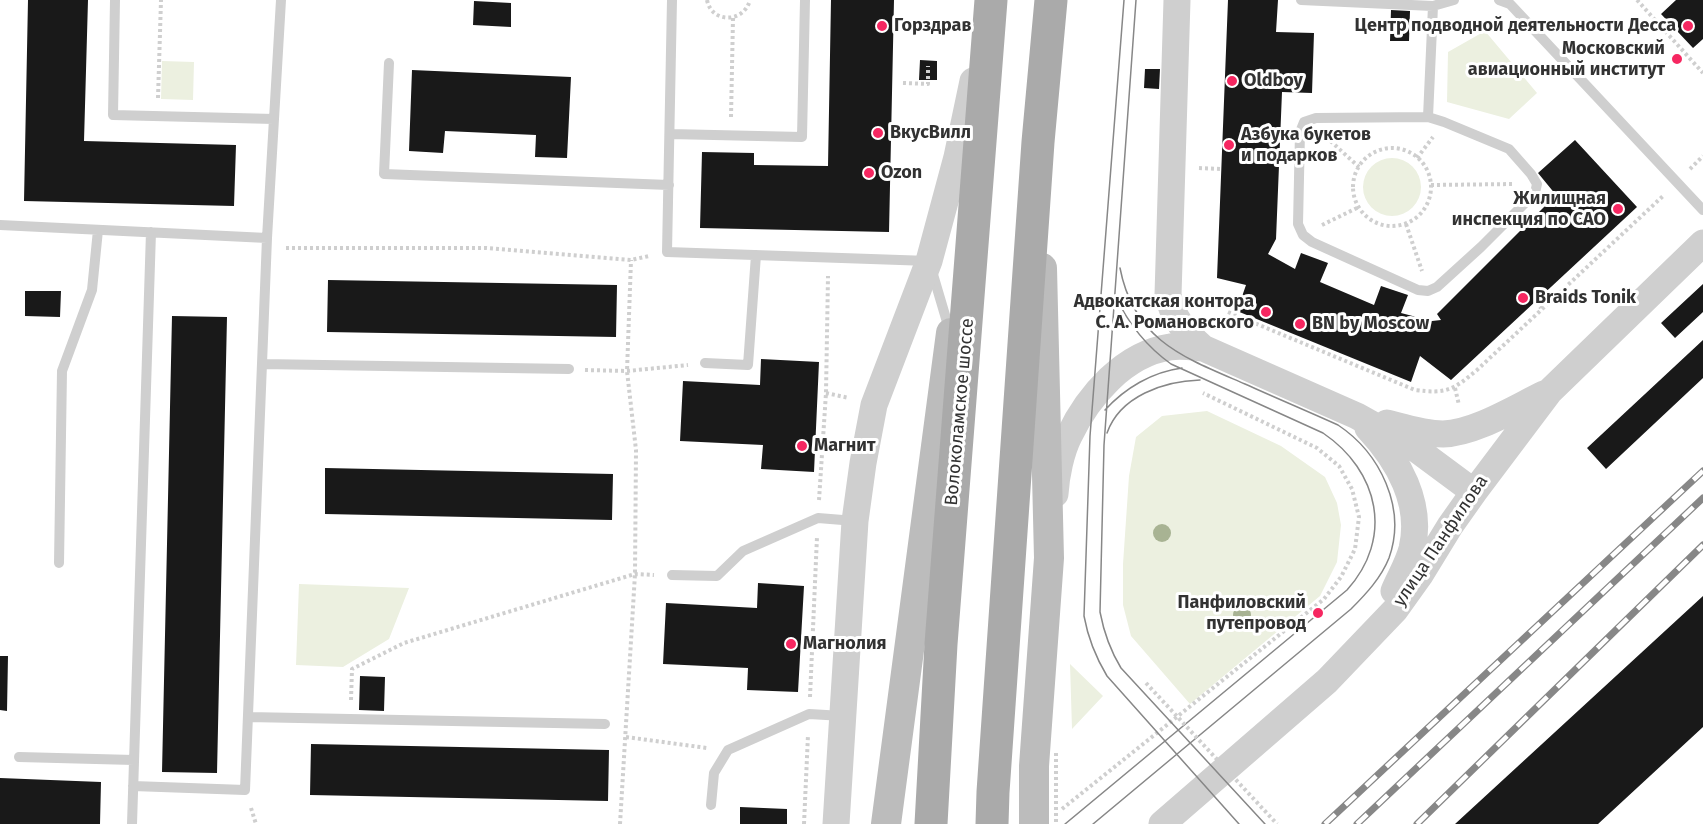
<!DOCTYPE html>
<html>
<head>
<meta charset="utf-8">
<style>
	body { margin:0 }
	canvas { display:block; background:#fff }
</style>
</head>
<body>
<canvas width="1703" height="824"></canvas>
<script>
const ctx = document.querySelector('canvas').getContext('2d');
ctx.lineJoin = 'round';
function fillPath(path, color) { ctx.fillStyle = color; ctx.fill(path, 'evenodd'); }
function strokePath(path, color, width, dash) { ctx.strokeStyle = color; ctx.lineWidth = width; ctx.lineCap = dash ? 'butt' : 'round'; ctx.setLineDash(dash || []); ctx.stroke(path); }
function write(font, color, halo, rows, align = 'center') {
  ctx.font = font + ' "Fira Sans",sans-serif'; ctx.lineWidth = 6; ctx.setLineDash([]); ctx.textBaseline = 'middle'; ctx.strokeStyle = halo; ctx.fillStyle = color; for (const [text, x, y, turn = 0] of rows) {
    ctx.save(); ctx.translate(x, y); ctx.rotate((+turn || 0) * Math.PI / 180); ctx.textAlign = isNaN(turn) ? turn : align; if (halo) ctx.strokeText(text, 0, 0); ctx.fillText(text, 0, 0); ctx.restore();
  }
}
const green = new Path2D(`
	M1485,31L1537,93L1509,119L1447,102L1448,52Z
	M162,61L194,62L193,100L161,99Z
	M1363 187a29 29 0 1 1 58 0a29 29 0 1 1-58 0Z
	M1207,411L1281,446L1325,477L1337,503L1341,525L1337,562L1320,596L1190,704L1131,636L1123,605V564L1129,476L1136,437L1162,416Z
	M299,584L409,588L389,639L343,667L296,665Z
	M1070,664L1103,696L1072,729Z`);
const building = new Path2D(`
	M28,0H88L84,141L236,145L234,206L24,201Z
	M831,0H894L889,232L700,228L702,152L754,153V165L828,166Z
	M1228,0H1278L1276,32L1314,33L1312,93L1282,92L1276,239L1268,254L1295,269L1301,253L1328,263L1320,282L1374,305L1381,286L1408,295L1401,313L1432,321L1441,320L1437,314L1556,195L1538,173L1575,140L1637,207L1451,380L1420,356L1411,382L1237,311L1246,285L1217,278Z
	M1676,0H1703V39L1693,48L1661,14Z
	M474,1L511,3V27L473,25Z
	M1391,10L1410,11L1409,41H1390Z
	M920,60L937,61V80H919Z
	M1145,69H1160L1159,89L1144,88Z
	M412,70L571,77L567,158L535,157L536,135L445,131L443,153L409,151Z
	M328,280L617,285L616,337L327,332Z
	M1703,284V312L1675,338L1661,323Z
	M25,291H61L60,317L25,316Z
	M172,316L227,317L217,773L162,772Z
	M1703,340V378L1606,469L1587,448Z
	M761,359L819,362L814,472L761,469L763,445L680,441L683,381L760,385Z
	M325,468L613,474L612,520L325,514Z
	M758,583L804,586L798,692L747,690L748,668L663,664L666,603L757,608Z
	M1703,596V727L1598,824H1455Z
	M0,656H8L7,711L0,710Z
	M360,676L385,677L384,711L359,710Z
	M311,744L609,750L608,801L310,795Z
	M0,778L101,782L100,824H0Z
	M740,807L787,809V824H740Z`);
const path = new Path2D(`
	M707,0C712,24 744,23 750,0
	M1637,0L1703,73
	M903,83L928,84V66
	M158,98L161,0
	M731,117L733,18
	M1326,137L1359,167
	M1353 187a39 39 0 1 1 78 0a39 39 0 1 1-78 0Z
	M1417,158L1433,137
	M1199,168L1221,169
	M1690,169L1703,156
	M1431,185L1515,184
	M1406,224L1422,271
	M1322,225L1359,207
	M286,248H486L631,260L649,256
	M1536,302L1541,308
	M1228,312L1415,390C1447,394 1453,390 1477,370L1663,196
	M585,370L627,371L688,365
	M1455,388L1459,405
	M826,393L849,398
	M819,500L826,393L828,276
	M810,697L817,537
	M351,700L352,669L404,643L635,574L654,575
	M626,737L707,748
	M251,808L256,824
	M1062,809L1324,599L1341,577L1355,549L1359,517L1352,489L1339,466L1317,448L1203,393
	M620,824L635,574L636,450L627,371L631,260
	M804,824L808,735`);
const service = new Path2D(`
	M115,0L113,115L274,119
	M672,0L667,252L929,261L950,332
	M1301,0L1433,6L1428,117
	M1499,0L1510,4L1703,210
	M1433,6L1454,0
	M389,63L384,174L669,185
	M1428,117L1444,122L1509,149L1531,174L1537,184L1535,193L1481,247L1437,287L1428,291L1418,290L1312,242L1303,235L1298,224L1300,132L1304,122L1316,118Z
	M670,134L802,137L805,0
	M0,225L267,238L245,790L133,786
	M267,238L281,0
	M705,363L748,365L756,255
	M262,364L569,369
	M59,563L62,371L92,290L98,230
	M672,575L717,576L743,551L818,518L855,521
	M248,717L605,724
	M19,757L134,760
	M711,805L714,773L728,750L809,714L843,716
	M132,824L151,232`);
const tertiary = new Path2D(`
	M1177,0L1168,295C1173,319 1185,332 1203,348
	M1387,423C1406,428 1424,434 1443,434C1475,433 1515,408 1544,394
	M1368,428C1398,460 1423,503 1412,549C1408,564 1400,577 1394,591
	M1055,494C1056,476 1061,452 1069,436C1088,396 1124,354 1170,347C1181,345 1192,347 1203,348L1357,416L1416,449L1474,492
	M836,824L855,521L863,463L874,405L929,261L957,157L973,81
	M1162,824L1327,681L1395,610L1420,575L1450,526L1474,492L1550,391L1703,243`);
const secondary = new Path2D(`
	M886,824L951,333
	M1034,824V766L1049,558L1042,268`);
const primary = new Path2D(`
	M931,824L941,644L991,0
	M992,824L993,792L1038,142L1051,0`);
const tram = new Path2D(`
	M1124,0L1090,436L1084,616C1088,638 1095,656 1107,676L1239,824
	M1136,0L1104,445L1100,612C1104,633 1110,650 1121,668L1265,824
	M1105,410C1125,388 1152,372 1182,368
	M1107,433C1120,396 1164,381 1200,380
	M1065,824L1347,590C1394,538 1379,471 1323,433L1171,364C1146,346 1129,325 1116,297
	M1093,824L1351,609C1366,594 1381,578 1389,558C1407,508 1380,453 1338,425C1307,411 1276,398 1245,384C1185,358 1134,341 1120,268`);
const rail = new Path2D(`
	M1325,824L1703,471
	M1357,824L1703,498
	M1417,824L1703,545`);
const pathBridge = new Path2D(`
	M1146,683L1277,824
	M1056,753V824`);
const trees = [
	[1162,533],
	[1242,615]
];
const markers = [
	[882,26,6,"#f62761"],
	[1688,26,6,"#f62761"],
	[1677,59,6,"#f62761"],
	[1232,81,6,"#f62761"],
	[878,133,6,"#f62761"],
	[1229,145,6,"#f62761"],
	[869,173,6,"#f62761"],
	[1618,209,6,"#f62761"],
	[1523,298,6,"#f62761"],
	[1266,312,6,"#f62761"],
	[1300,324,6,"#f62761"],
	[802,446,6,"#f62761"],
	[1318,613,6,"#f62761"],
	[791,644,6,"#f62761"]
];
const poiNames = [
	["Горздрав",894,26],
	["Центр подводной деятельности Десса",1676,26,"right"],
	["Московский",1665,49,"right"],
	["авиационный институт",1665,70,"right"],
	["Oldboy",1244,81],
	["ВкусВилл",890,133],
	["Азбука букетов",1241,135],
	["и подарков",1241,156],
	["Ozon",881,173],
	["Жилищная",1606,199,"right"],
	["инспекция по САО",1606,220,"right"],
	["Braids Tonik",1535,298],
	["Адвокатская контора",1254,302,"right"],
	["С. А. Романовского",1254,323,"right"],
	["BN by Moscow",1312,324],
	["Магнит",814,446],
	["Панфиловский",1306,603,"right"],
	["путепровод",1306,624,"right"],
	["Магнолия",803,644]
];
const streetNames = [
	["Волоколамское шоссе",960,412,-85],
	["улица Панфилова",1441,541,-56]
];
fillPath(green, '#ecf0e0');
fillPath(building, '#191919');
strokePath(path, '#cfcfcf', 4, [3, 3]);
strokePath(service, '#cfcfcf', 10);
strokePath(tertiary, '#cfcfcf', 27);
strokePath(secondary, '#bcbcbc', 30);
strokePath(primary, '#aaa', 33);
strokePath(tram, '#878787', 1.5);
strokePath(rail, '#878787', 7);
strokePath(rail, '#fff', 4.5, [14]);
strokePath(pathBridge, '#cfcfcf', 4, [3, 3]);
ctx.fillStyle = '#a8b393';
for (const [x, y] of trees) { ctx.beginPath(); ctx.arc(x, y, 9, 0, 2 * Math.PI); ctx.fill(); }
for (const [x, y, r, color] of markers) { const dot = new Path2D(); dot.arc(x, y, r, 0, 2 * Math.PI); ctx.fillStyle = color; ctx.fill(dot); strokePath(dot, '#fff', 2); }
write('bold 18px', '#323232', '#fff', poiNames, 'left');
write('18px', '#323232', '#fff', streetNames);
</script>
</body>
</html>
